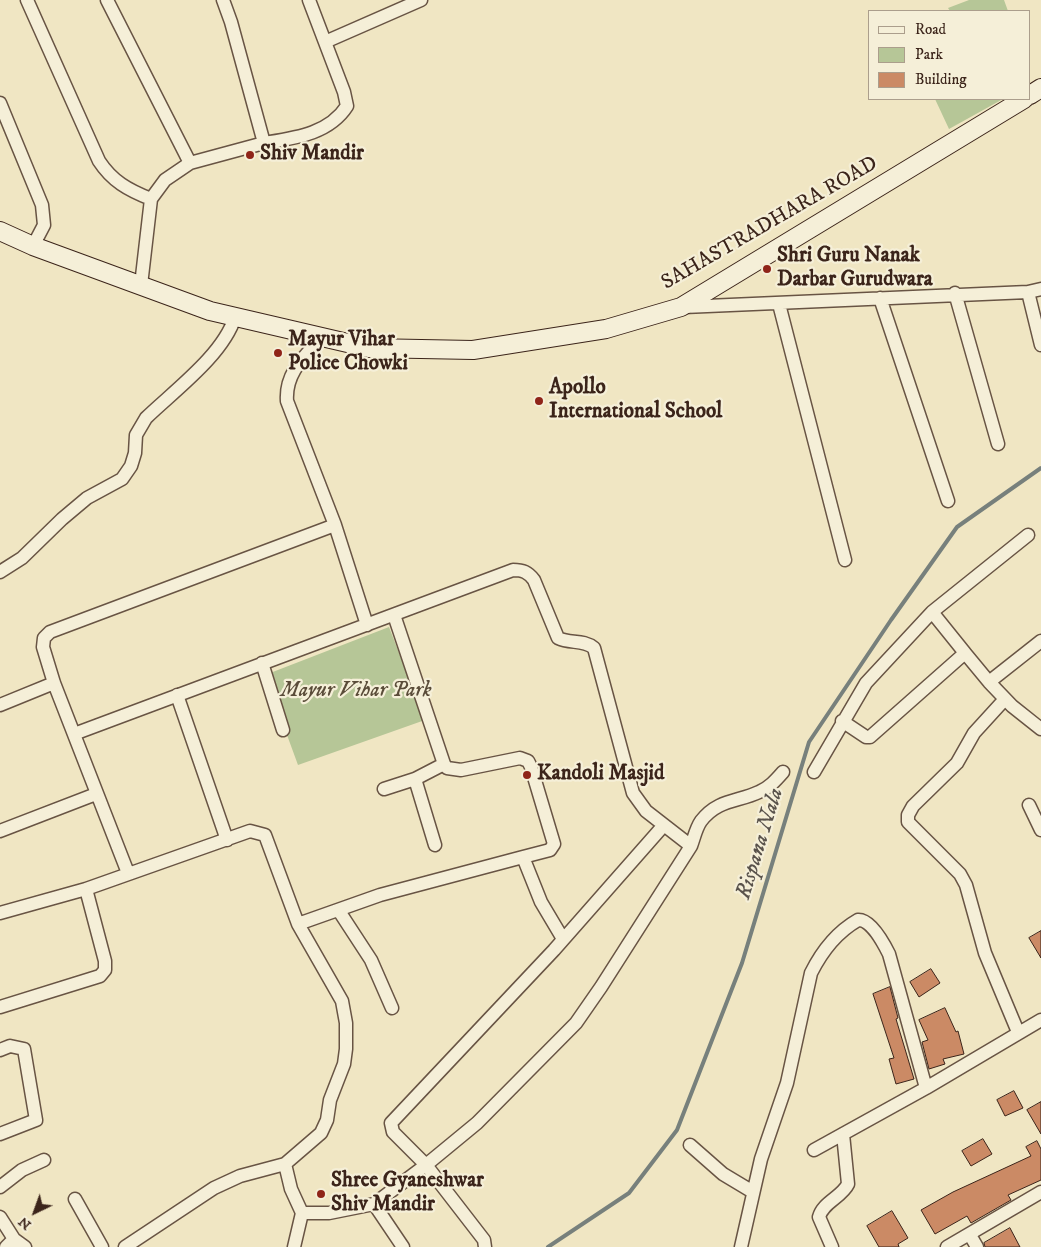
<!DOCTYPE html>
<html>
<head>
<meta charset="utf-8">
<style>
	body { margin:0 }
	#map { position:relative; width:1041px; height:1247px; overflow:hidden; background:#f0e6c3; font-family:"IM FELL DW Pica",serif }
	canvas { display:block }
	.legend { position:absolute; left:868px; top:10px; width:162px; height:90px; box-sizing:border-box; background:#f5efd8; border:1px solid #ab9e8c; margin:0; padding:6px 9px; list-style:none; font-size:15px; color:#3b241a }
	.legend li { display:flex; align-items:center; gap:10px; height:25px }
	.legend b { width:25px; border:1px solid #ab9e8c }
	.north { position:absolute; left:10px; top:1187px; width:50px; height:50px; -webkit-text-stroke:4px #f5efd8; paint-order:stroke; rotate:222deg; font-size:14px; font-weight:700; line-height:20px; text-align:center; color:#3b241a }
	.north::after { content:''; display:block; margin:auto; width:18px; height:22px; background:#3b241a; clip-path:polygon(50% 0,100% 100%,50% 72%,0 100%) }
</style>
</head>
<body>
<div id="map">
<canvas width="1041" height="1247"></canvas>
<ul class="legend">
<li><b style="height:6px;background:#f5efd8"></b>Road</li>
<li><b style="height:14px;background:#b6c697"></b>Park</li>
<li><b style="height:14px;background:#cb8a65"></b>Building</li>
</ul>
<div class="north">N</div>
</div>
<script>
const ctx = document.querySelector('canvas').getContext('2d');
ctx.lineJoin = 'round';
function fillPath(path, color) { ctx.fillStyle = color; ctx.fill(path, 'evenodd'); }
function strokePath(path, color, width, dash) { ctx.strokeStyle = color; ctx.lineWidth = width; ctx.lineCap = dash ? 'butt' : 'round'; ctx.setLineDash(dash || []); ctx.stroke(path); }
function write(font, color, halo, rows, align = 'center') {
  ctx.font = font + ' "IM FELL DW Pica",serif'; ctx.lineWidth = 4.5; ctx.setLineDash([]); ctx.textBaseline = 'middle'; ctx.strokeStyle = halo; ctx.fillStyle = color; for (const [text, x, y, turn = 0] of rows) {
    ctx.save(); ctx.translate(x, y); ctx.rotate((+turn || 0) * Math.PI / 180); ctx.textAlign = isNaN(turn) ? turn : align; if (halo) ctx.strokeText(text, 0, 0); ctx.fillText(text, 0, 0); ctx.restore();
  }
}
const green = new Path2D(`
	M969,0H1004L1008,11H950L948,8Z
	M935,99H1003L949,129Z
	M389,627L425,720L298,765L265,675Z`);
const stream = new Path2D(`
	M548,1247L629,1193L677,1130L742,963L809,742L891,620L957,527L1041,468`);
const building = new Path2D(`
	M1041,931V958L1029,938Z
	M931,969L940,983L919,997L910,982Z
	M890,987L898,1018L896,1019L914,1079L896,1084L889,1059L894,1058L873,994Z
	M945,1008L956,1032L958,1031L964,1054L943,1059L945,1064L929,1069L922,1042L928,1040L919,1020Z
	M1014,1091L1023,1108L1005,1116L997,1100Z
	M1041,1102V1134L1027,1110Z
	M983,1139L992,1154L971,1166L962,1151Z
	M1037,1141L1041,1149V1180L1008,1195L1011,1200L971,1223L967,1216L935,1234L921,1210L953,1192L1031,1156L1026,1147Z
	M892,1211L908,1238L898,1244L899,1247H879L867,1226Z
	M1010,1228L1020,1247H985L984,1243Z`);
const street = new Path2D(`
	M27,0L99,161C112,181 128,190 151,199L165,180L190,163L107,0
	M325,42L421,0
	M0,103L42,205L44,225L33,246
	M264,143C295,138 329,134 347,106L344,92L309,0
	M190,163L264,143L231,22L223,0
	M141,285L151,199
	M1028,292L1041,345
	M955,293L998,444
	M880,298L948,501
	M779,304L845,560
	M684,307L1028,292L1041,289
	M322,337C304,357 285,373 287,401L335,525L367,625
	M0,572L22,558L62,519L87,498L122,479L131,466L135,453L136,435L146,418C175,390 223,355 235,317
	M932,612L1028,535
	M394,615L444,764L447,768L461,770L520,758L528,761L531,767L554,844L550,850L523,857
	M262,663L283,730
	M989,682L1012,706L1041,729
	M177,695L227,840
	M1005,699L974,733L957,763L913,806L908,815V822L960,874L966,885L985,953L1018,1032
	M0,705L54,683
	M842,721L866,737H870L965,653L989,682L1041,641
	M74,734L513,570C523,570 528,572 534,580L558,638C570,644 583,639 594,648L633,793L646,811L664,825
	M814,772L866,683L932,612L965,653
	M415,779L435,845
	M384,789L415,779L444,764
	M1029,805L1041,830
	M0,831L96,794
	M691,846C694,838 696,828 701,821C718,799 738,802 759,792C769,788 776,780 783,772
	M128,873L54,683L43,647L44,638L50,632L335,525
	M339,911L371,960L392,1008
	M0,913L86,889
	M298,924L380,895L523,857L541,902L563,939
	M0,1007L100,976L105,970V961L86,889L250,831L265,835L298,924L342,1001L346,1023V1049L344,1064L330,1100L327,1120L321,1133L285,1164L240,1176L214,1188L125,1247
	M0,1050L10,1046L24,1049L36,1120L0,1134
	M690,1145L723,1174L753,1192
	M814,1150L926,1088L1041,1020
	M285,1164L291,1189L302,1213H329L374,1204L426,1165L477,1123L576,1023L601,987L691,846L664,825L554,950L391,1123L393,1132L426,1165L484,1240L485,1247
	M0,1187L22,1170L44,1160
	M75,1199L102,1247
	M374,1204L403,1247
	M0,1217L14,1239
	M970,1235L977,1247
	M6,1247L14,1239L25,1247
	M294,1247L302,1213
	M741,1247L761,1159L787,1083L811,973C822,951 837,932 858,920C871,919 884,944 889,954L926,1088
	M832,1247L819,1217C823,1202 842,1197 848,1184L843,1134
	M947,1247L1041,1192`);
const secondary = new Path2D(`
	M1030,95L1041,88
	M0,231L33,246L210,311L369,348L473,350L606,329L681,307L1024,99`);
const markers = [
	[250,155,5,"#8f2418"],
	[767,269,5,"#8f2418"],
	[278,353,5,"#8f2418"],
	[539,401,5,"#8f2418"],
	[527,775,5,"#8f2418"],
	[321,1194,5,"#8f2418"]
];
const poiNames = [
	["Shiv Mandir",260,155],
	["Shri Guru Nanak",777,257],
	["Darbar Gurudwara",777,281],
	["Mayur Vihar",288,341],
	["Police Chowki",288,365],
	["Apollo",549,389],
	["International School",549,413],
	["Kandoli Masjid",537,775],
	["Shree Gyaneshwar",331,1182],
	["Shiv Mandir",331,1206]
];
const streetNames = [
	["SAHASTRADHARA ROAD",770,224,-30]
];
const parkNames = [
	["Mayur Vihar Park",356,692]
];
const waterNames = [
	["Rispana Nala",761,844,-73]
];
fillPath(green, '#b6c697');
strokePath(stream, '#77807c', 4);
fillPath(building, '#cb8a65');
strokePath(building, '#3b241a', 1);
strokePath(street, '#685444', 15);
strokePath(secondary, '#3b241a', 20);
strokePath(street, '#f5efd8', 12);
strokePath(secondary, '#f5efd8', 18);
for (const [x, y, r, color] of markers) { const dot = new Path2D(); dot.arc(x, y, r, 0, 2 * Math.PI); ctx.fillStyle = color; ctx.fill(dot); strokePath(dot, '#f5efd8', 2); }
write('bold 21px', '#3b241a', '#f5efd8', poiNames, 'left');
write('21px', '#3b241a', '#f5efd8', streetNames);
write('italic 21px', '#5a4c39', '#f5efd8', parkNames);
write('italic 22px', '#59524b', '#f5efd8', waterNames);
</script>
</body>
</html>
